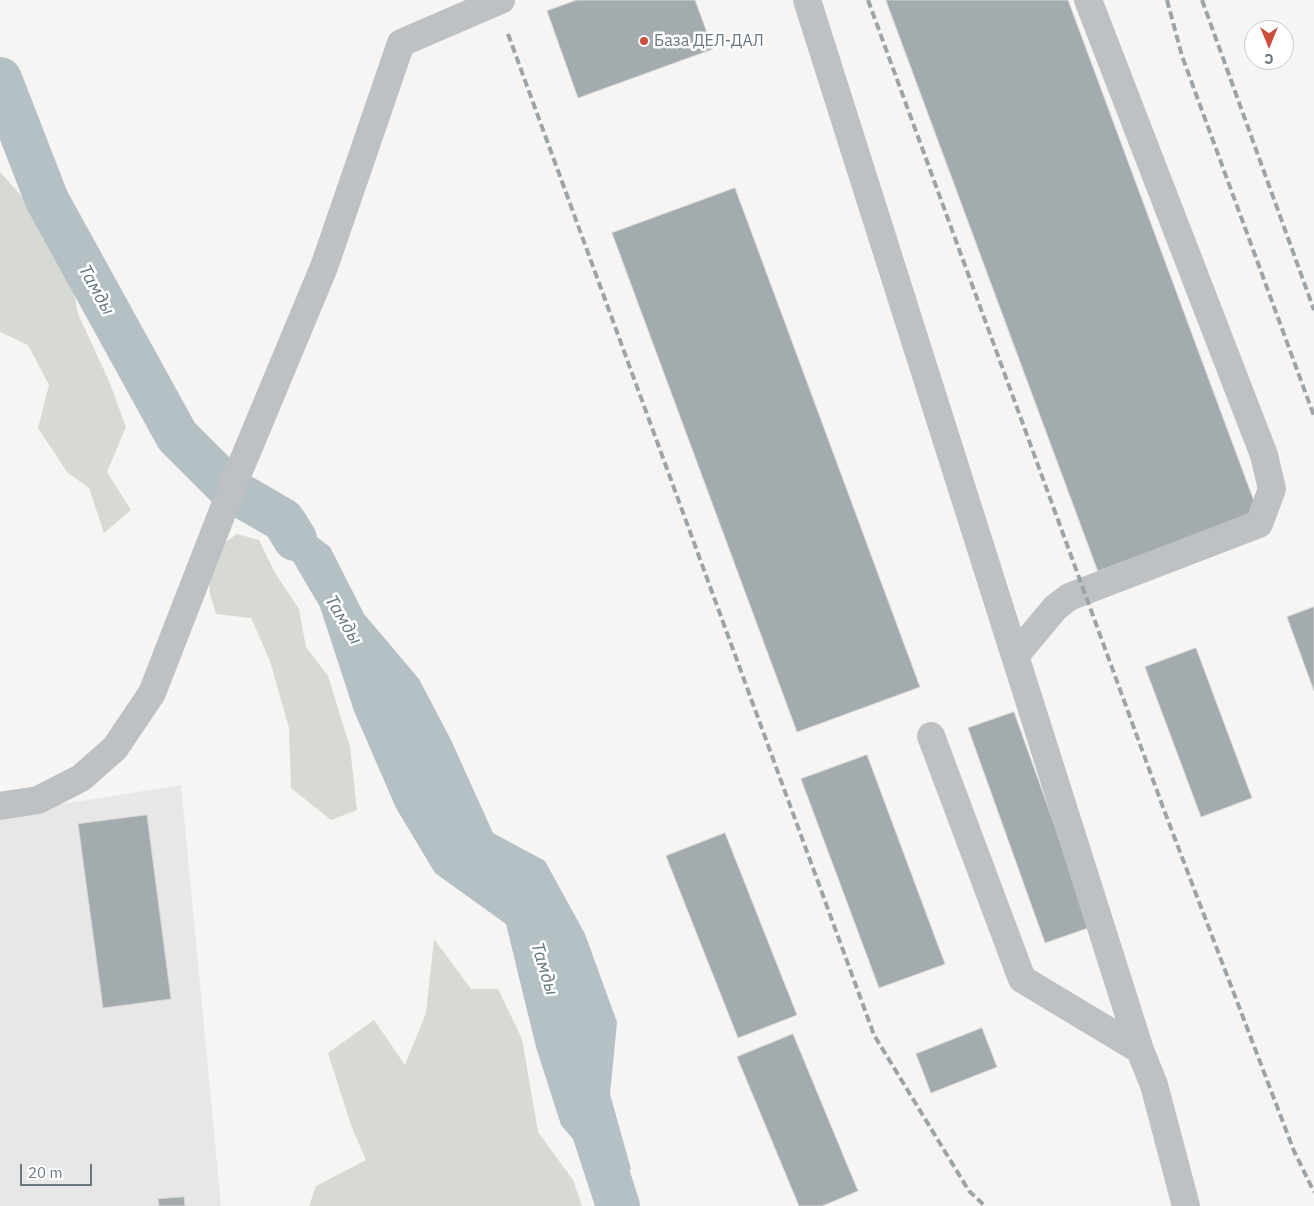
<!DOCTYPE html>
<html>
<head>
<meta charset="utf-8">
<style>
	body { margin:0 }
	#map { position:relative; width:1314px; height:1206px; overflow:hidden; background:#f6f5f3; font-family:"IBM Plex Sans",sans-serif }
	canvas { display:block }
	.north { position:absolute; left:1244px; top:20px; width:50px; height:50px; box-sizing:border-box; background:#fff; border:1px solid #c3c9cc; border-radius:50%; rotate:180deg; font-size:14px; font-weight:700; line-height:20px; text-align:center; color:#687880 }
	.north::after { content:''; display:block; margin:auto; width:18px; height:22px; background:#cc4e3c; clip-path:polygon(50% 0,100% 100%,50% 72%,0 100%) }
	.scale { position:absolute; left:20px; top:1164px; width:72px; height:22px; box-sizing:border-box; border:2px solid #687880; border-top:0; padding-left:6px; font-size:15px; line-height:18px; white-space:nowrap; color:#687880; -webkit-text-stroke:4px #fff; paint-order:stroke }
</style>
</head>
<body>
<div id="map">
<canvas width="1314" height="1206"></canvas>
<div class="north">С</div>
<div class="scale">20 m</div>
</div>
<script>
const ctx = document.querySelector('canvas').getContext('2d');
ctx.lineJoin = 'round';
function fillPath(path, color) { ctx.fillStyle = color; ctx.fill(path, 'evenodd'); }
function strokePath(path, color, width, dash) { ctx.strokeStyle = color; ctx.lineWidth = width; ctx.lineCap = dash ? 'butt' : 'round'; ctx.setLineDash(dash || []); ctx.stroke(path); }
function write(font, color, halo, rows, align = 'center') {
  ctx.font = font + ' "IBM Plex Sans",sans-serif'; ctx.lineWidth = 5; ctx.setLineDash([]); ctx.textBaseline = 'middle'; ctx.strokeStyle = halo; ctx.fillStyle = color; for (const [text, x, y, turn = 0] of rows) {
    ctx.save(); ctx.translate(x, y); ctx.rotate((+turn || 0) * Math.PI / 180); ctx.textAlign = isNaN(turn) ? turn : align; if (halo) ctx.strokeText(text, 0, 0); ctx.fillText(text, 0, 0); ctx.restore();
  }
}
const built = new Path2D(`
	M181,785L221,1206H0V814Z`);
const green = new Path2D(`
	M0,172L34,210L71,277L78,314L109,381L126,427L107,472L131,510L104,533L89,488L67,472L38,428L49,385L28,345L0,332Z
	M237,534L259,540L275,573L299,609L306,647L328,676L350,747L357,810L331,820L291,788L289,728L270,661L251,618L216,614L210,594L208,554Z
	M434,939L471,989H498L522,1039L538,1132L573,1180L582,1206H309L316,1186L366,1160L352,1128L328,1053L374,1020L405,1065L426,1013Z`);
const water = new Path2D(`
	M250,501L277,507L330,547L364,614L419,679L451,740L493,833L545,861L585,934L617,1022L610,1094L631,1169L609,1181L561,1125L536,1047L506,924L435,873L396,808L354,711L320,607L283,544Z`);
const river = new Path2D(`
	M0,79L47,200L177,436L231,490L283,520L295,539
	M591,1123L618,1206`);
const building = new Path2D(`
	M577,0H695L713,49L578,98L547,11Z
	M886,0H1068L1258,512L1098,571Z
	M735,188L920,687L797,732L612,233Z
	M1314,607V691L1287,617Z
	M1196,648L1252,798L1201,817L1145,667Z
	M1014,712L1091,927L1045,943L968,728Z
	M867,755L945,964L879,988L801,779Z
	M147,815L171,999L103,1008L78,824Z
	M725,833L797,1015L738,1038L666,856Z
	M982,1028L997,1067L931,1093L916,1054Z
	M793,1034L858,1191L822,1206H799L737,1057Z
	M184,1197L185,1206H159L158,1199Z`);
const minor = new Path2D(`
	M807,0L1140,1050
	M1015,656L1055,608L1069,597L1259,524L1272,489L1264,455L1088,0
	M931,736L1022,979L1140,1050L1154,1085L1186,1206
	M0,806L38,800L81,778L115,748L152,693L231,490L324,267L401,43L501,0`);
const rail = new Path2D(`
	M868,0L1164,810L1294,1151L1314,1192
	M1167,0L1182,56L1314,416
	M1202,0L1314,310
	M508,34L874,1035L969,1191L985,1206`);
const markers = [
	[644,41,5,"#cc4e3c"]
];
const poiNames = [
	["База ДЕЛ-ДАЛ",654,41]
];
const waterNames = [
	["Тамды",96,290,61],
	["Тамды",343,620,59],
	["Тамды",544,969,73]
];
fillPath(built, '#e6e7e6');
fillPath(green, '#d6dad3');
fillPath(water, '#b4c0c3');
strokePath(river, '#b4c0c3', 44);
fillPath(building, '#a3abaf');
strokePath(building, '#d7d7d5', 1);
strokePath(minor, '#bdc1c4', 28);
strokePath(rail, '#9da4a8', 4, [8, 4]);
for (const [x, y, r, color] of markers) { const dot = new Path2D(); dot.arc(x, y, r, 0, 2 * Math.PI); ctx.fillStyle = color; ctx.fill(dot); strokePath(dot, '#fff', 2); }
write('16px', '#687880', '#fff', poiNames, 'left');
write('italic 18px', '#64787c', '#fff', waterNames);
</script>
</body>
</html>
